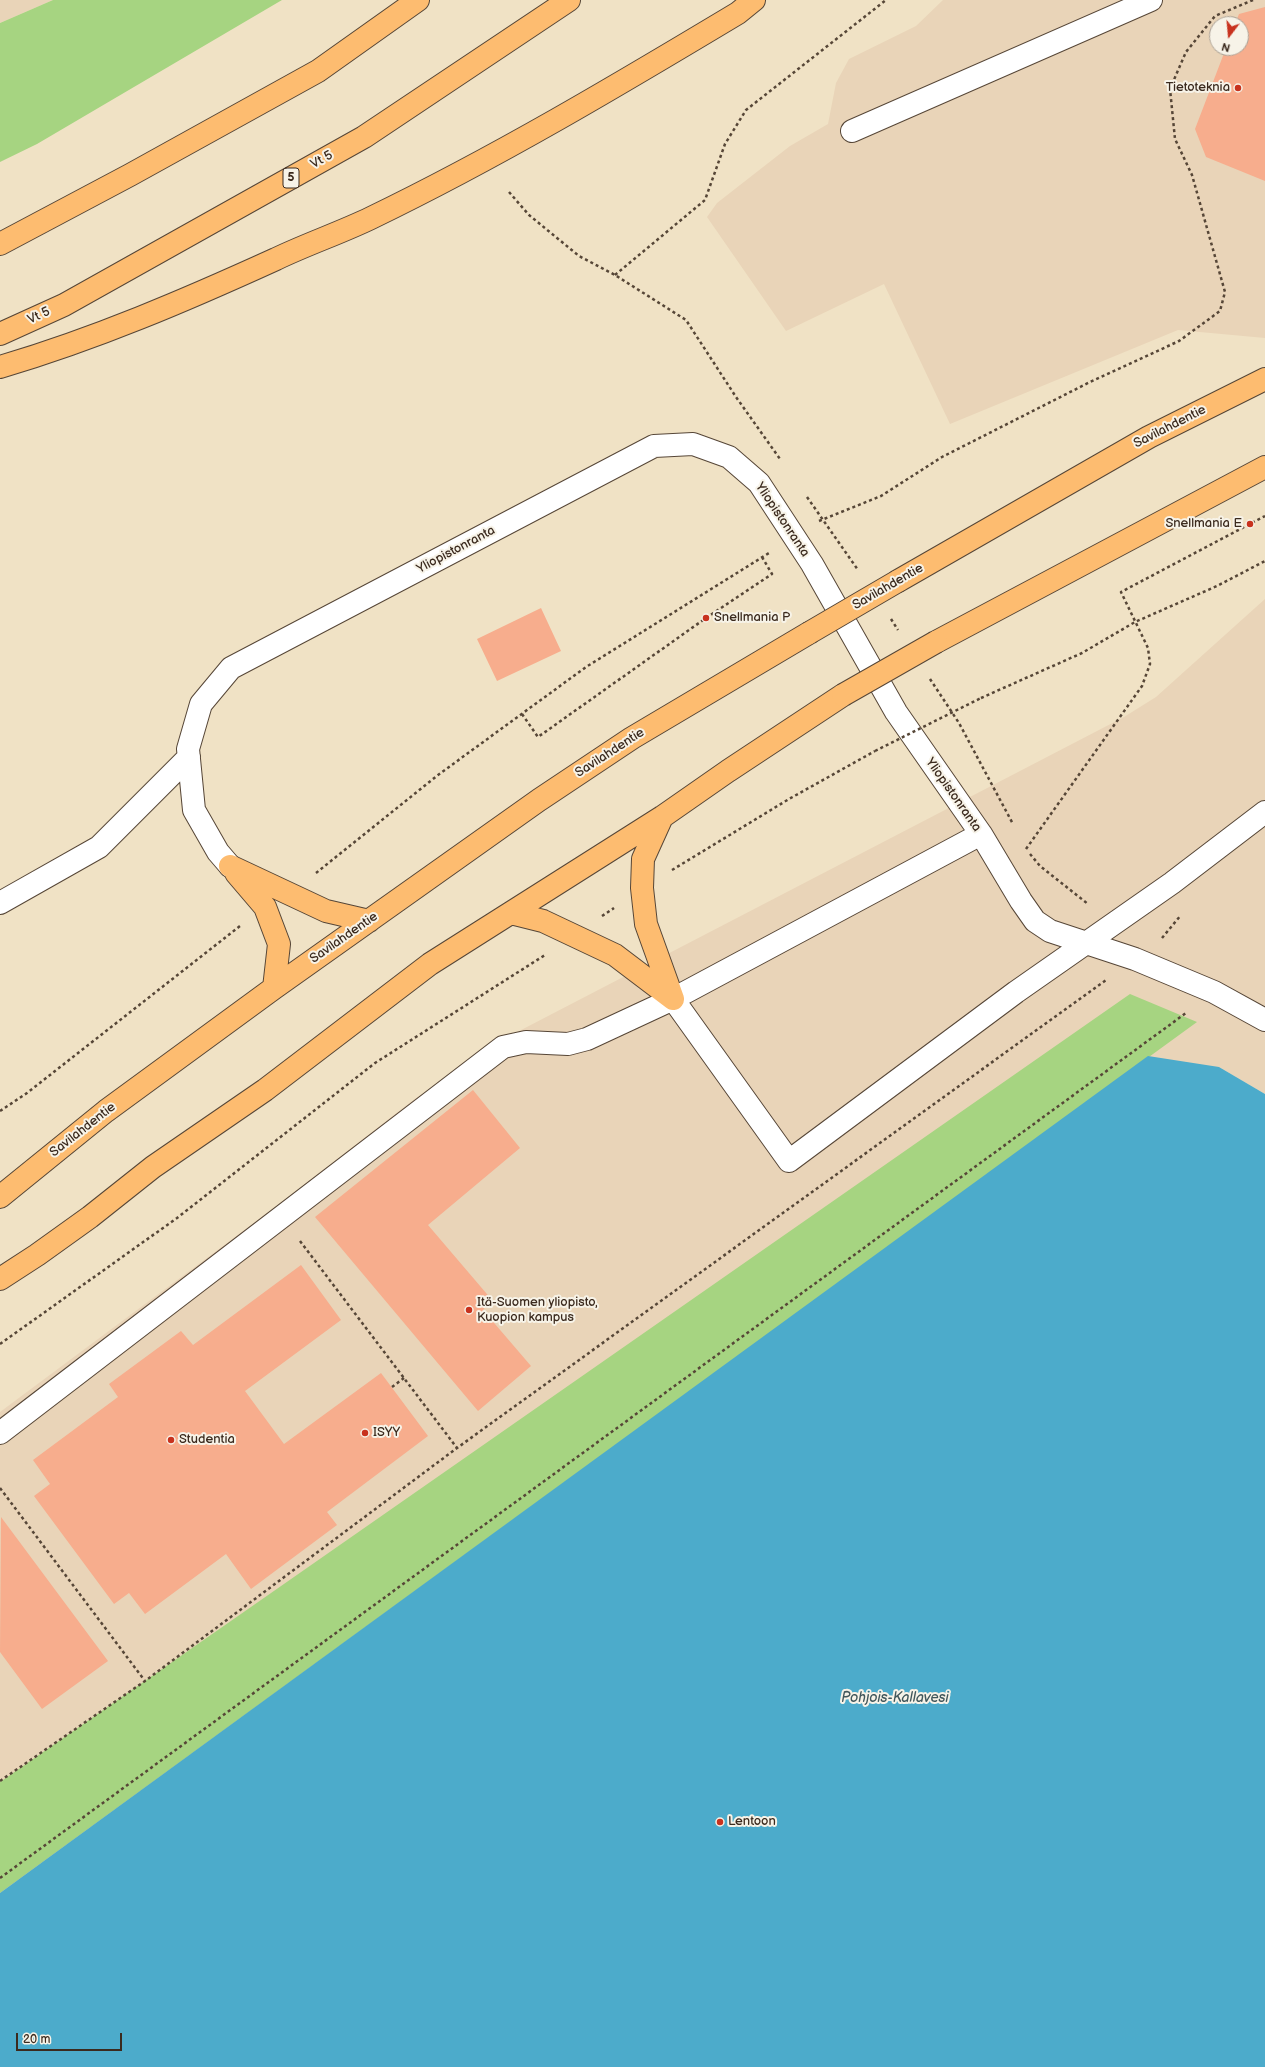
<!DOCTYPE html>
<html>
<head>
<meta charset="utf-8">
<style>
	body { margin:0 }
	#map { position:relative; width:1265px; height:2067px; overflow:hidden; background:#f0e2c5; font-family:"Balsamiq Sans",sans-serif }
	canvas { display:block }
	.north { position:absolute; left:1209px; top:16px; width:40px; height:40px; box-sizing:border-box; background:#f7f3e8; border:1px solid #aca397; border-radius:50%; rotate:196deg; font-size:11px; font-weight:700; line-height:16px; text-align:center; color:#3b2a1e }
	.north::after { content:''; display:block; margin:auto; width:14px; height:18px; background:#c8321e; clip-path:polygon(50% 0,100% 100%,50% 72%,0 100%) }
	.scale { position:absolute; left:16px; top:2033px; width:106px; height:18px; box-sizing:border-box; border:2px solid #3b2a1e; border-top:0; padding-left:5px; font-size:12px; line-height:14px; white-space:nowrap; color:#3b2a1e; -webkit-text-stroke:3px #f7f3e8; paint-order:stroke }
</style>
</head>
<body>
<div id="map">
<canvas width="1265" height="2067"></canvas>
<div class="north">N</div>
<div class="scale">20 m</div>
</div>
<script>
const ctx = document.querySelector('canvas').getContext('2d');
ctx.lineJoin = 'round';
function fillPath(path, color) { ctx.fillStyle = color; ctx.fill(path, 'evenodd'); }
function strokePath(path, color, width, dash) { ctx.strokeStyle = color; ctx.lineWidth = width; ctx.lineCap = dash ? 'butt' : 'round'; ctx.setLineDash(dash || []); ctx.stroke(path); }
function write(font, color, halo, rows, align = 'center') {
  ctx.font = font + ' "Balsamiq Sans",sans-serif'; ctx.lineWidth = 4; ctx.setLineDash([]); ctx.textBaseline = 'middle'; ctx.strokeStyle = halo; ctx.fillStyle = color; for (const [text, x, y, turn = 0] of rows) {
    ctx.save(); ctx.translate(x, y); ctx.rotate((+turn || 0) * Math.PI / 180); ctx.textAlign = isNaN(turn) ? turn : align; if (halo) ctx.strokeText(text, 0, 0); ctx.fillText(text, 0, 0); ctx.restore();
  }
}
const built = new Path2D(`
	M0,0H53L0,23Z
	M943,0H1265V338L1178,330L950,424L884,284L786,331L707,217L717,203L790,146L828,124L836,83L849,59L916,26ZM1217,24H1241V48H1217Z
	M1265,599V1094L1219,1067L0,1893V1412L274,1208L412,1101L498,1042L1124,717L1156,697Z`);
const green = new Path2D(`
	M53,0H282L37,144L0,162V23Z
	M1130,994L1197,1022L0,1893V1782Z`);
const water = new Path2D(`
	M1148,1056L1219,1067L1265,1094V2067H0V1893Z`);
const building = new Path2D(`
	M1265,7V181L1206,157L1195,129L1226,48H1241V24H1235L1239,14Z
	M541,608L561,651L497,681L477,639Z
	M473,1090L520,1148L428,1225L492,1300L483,1310L531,1366L478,1411L315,1217Z
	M301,1265L341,1320L245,1391L284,1444L381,1373L428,1436L327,1512L337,1525L251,1589L226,1554L145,1614L129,1593L114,1604L34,1496L50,1484L33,1460L118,1397L109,1384L181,1331L193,1345Z
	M1,1517L108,1661L42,1709L0,1652Z`);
const path = new Path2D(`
	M509,192L529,215L579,256L615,275L686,320L736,397L780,459
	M615,275L705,200L725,144L746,110L886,0
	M807,497L858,570
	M819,521L881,496L942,457L1090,382L1179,341L1220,311L1225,292L1192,175L1175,139L1170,89L1186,52L1215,16L1253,0
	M891,619L898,630
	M930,679L959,723L1013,824
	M981,698L1082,653L1135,622L1217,586L1265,561
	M522,714L538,737L706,618L772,574L762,557
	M1026,849L1142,686L1150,664L1148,648L1121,592L1265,516
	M1030,854L1040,866L1088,904
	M672,870L789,799L875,751
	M316,873L438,775L586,667L769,553
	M602,916L614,908
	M1162,938L1181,915
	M0,1111L27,1093L240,926
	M300,1241L457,1448
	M0,1344L177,1218L375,1063L545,955
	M392,1387L404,1378
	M0,1488L145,1681
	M0,1781L145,1681L457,1448L1106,980
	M0,1878L1186,1013`);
const minor = new Path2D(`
	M852,131L1151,0
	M230,866L218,852L194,810L188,749L201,704L231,668L654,446L693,444L729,457L759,483L812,564L896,712L981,834L1021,901L1035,921L1050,931L1135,959L1214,992L1265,1020
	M0,903L99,847L189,757
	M673,999L789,1161L1016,992L1172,883L1265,812
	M0,1433L503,1047L526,1042L568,1044L587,1039L673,999L981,834`);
const major = new Path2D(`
	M898,581L1149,437L1265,379
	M936,642L1265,467
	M662,817L643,859L642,888L646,924L673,999
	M230,866L326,911L369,921
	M236,873L265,907L279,944L274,988
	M511,913L543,921L615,955L673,999
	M0,1197L106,1111L274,988L539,800L632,738L809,633
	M0,1279L37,1255L90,1217L153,1167L265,1090L430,964L662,817L728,771L843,695`);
const highway = new Path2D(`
	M0,244L130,175L318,71L418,0
	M0,334L64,305L364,137L569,0
	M0,367C95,339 186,300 276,259C307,244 340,233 371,218C497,157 618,85 738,13L754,0`);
const pathBridge = new Path2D(`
	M875,751L981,698`);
const majorBridge = new Path2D(`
	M809,633L898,581
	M843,695L936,642`);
const markers = [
	[1238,88,4,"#c8321e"],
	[1250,524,4,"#c8321e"],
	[706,618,4,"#c8321e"],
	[469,1310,4,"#c8321e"],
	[365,1433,4,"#c8321e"],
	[171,1440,4,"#c8321e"],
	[720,1822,4,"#c8321e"]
];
const shields = [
	[291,178,16]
];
const shieldNames = [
	["5",291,178]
];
const poiNames = [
	["Tietoteknia",1230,88,"right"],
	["Snellmania E",1242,524,"right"],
	["Snellmania P",714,618],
	["Itä-Suomen yliopisto,",477,1303],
	["Kuopion kampus",477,1318],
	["ISYY",373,1433],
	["Studentia",179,1440],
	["Lentoon",728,1822]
];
const streetNames = [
	["Vt 5",322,160,-29],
	["Vt 5",39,316,-25],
	["Savilahdentie",1170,427,-27],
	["Yliopistonranta",782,520,56],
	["Yliopistonranta",456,550,-28],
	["Savilahdentie",888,587,-30],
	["Savilahdentie",610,753,-33],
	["Yliopistonranta",953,795,55],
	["Savilahdentie",344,938,-35],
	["Savilahdentie",83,1130,-38]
];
const waterNames = [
	["Pohjois-Kallavesi",895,1698]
];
fillPath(built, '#e9d4b8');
fillPath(green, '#a6d481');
fillPath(water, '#4cabcb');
fillPath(building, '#f7ad8d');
strokePath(minor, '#564637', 24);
strokePath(major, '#564637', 24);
strokePath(highway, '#564637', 24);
strokePath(path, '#564637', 2.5, [3, 3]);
strokePath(minor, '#fff', 22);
strokePath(major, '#fdbc70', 22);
strokePath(highway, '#fdbc70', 22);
strokePath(majorBridge, '#564637', 24, []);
strokePath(pathBridge, '#564637', 2.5, [3, 3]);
strokePath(majorBridge, '#fdbc70', 22);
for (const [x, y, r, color] of markers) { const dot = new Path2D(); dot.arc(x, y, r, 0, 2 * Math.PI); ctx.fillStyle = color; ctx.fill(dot); strokePath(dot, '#f7f3e8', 1.5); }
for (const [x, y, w] of shields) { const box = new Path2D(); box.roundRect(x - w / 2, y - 10, w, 20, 3); ctx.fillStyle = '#f7f3e8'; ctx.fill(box); strokePath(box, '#3b2a1e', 1); }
write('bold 12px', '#3b2a1e', null, shieldNames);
write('13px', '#3b2a1e', '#f7f3e8', poiNames, 'left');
write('13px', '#3b2a1e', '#f7f3e8', streetNames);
write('italic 14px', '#41575b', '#f7f3e8', waterNames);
</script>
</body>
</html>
